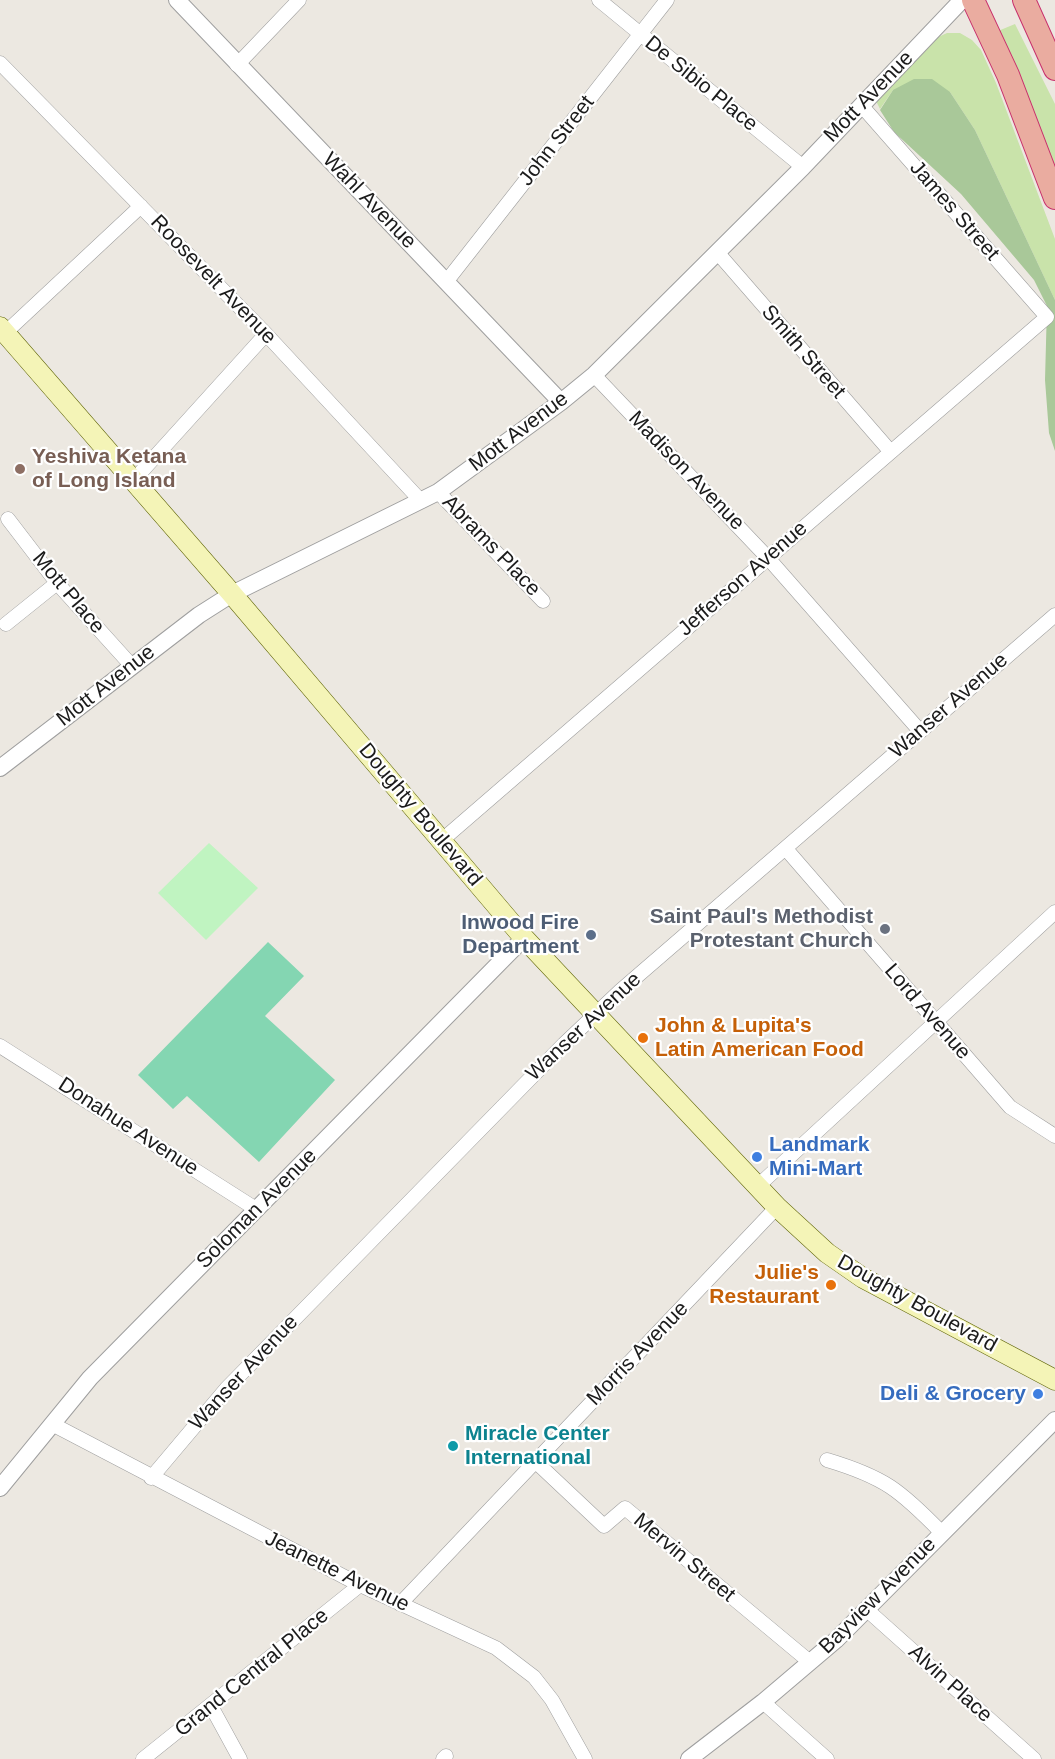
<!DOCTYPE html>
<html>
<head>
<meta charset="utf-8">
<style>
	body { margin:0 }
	canvas { display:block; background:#ece8e1 }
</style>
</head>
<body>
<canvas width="1055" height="1759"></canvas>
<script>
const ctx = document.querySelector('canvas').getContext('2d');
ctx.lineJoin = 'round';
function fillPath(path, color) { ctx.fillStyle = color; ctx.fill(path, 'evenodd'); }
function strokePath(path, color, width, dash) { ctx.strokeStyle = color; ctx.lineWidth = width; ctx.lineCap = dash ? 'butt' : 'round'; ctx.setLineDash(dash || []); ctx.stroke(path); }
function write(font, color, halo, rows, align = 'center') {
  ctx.font = font + ' Arial,sans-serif'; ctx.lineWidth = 4.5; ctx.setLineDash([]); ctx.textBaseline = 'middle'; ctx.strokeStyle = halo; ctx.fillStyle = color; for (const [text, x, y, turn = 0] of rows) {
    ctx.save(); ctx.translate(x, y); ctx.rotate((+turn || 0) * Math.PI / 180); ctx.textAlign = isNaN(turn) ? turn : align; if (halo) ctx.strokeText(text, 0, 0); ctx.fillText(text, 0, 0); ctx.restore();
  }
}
const grass = new Path2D(`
	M1015,24L1055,104V175L998,31Z
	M947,33H960L972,40L981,50L996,83L1055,239V300L975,130L950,92L893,90L880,109L876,101L934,39Z`);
const forest = new Path2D(`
	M914,79H932L950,92L975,130L1055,300V451L1049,433L1045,380L1047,306L1034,280L961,194L894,132L880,110L893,90Z`);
const park = new Path2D(`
	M209,843L258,888L206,940L158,893Z`);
const pitch = new Path2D(`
	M268,942L304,976L265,1016L335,1080L259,1162L187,1096L173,1109L138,1075Z`);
const minor = new Path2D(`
	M599,0L803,167
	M0,63L266,334L421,501
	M237,65L299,0
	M717,252L890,451
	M446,282L667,0
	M5,333L141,206
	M594,375L768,558L920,731
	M133,481L266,334
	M438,492L543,601
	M8,519L57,583L131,665
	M6,624L57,583
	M441,841L1047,317L861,105
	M786,849L1010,1107L1055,1136
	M0,1046L256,1209
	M759,1185L1055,912
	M52,1424L360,1585L496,1648L534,1677L552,1700L585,1759
	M827,1460C884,1477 900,1490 941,1532
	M536,1462L604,1526L625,1508L810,1662
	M151,1478L226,1389L564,1044L620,991L1055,615
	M400,1604L777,1207
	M866,1609L1034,1759
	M763,1702L827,1759
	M211,1706L240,1759
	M143,1759L360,1585
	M443,1759L446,1756`);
const tertiary = new Path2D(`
	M177,0L561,402
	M0,768L199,615L232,594L438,492L561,402L594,375L803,167L962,0
	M0,1488L90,1378L524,938
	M689,1759L763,1702L836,1640L1055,1420`);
const secondary = new Path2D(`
	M0,327L232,594L524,938L777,1207L827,1253L863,1278L1055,1380`);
const trunk = new Path2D(`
	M973,0L1008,75L1055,198
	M1024,0L1055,69`);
const markers = [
	[20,469,6,"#8d6e63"],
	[885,929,6,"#6b7280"],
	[591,935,6,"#5c6f8a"],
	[643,1038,6,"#e8710a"],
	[757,1157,6,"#3f7fe0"],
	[831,1285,6,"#e8710a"],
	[1038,1394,6,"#3f7fe0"],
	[453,1446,6,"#0f9aa8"]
];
const streetNames = [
	["De Sibio Place",701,84,39],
	["Mott Avenue",869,97,-46],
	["John Street",557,141,-52],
	["Wahl Avenue",369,201,46],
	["James Street",954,211,49],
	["Roosevelt Avenue",213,280,46],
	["Smith Street",803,352,49],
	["Mott Avenue",519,432,-37],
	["Madison Avenue",686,471,46],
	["Abrams Place",491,546,46],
	["Jefferson Avenue",743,579,-41],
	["Mott Place",68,593,50],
	["Mott Avenue",106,686,-38],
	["Wanser Avenue",949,706,-41],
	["Doughty Boulevard",420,815,50],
	["Lord Avenue",927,1012,49],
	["Wanser Avenue",584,1027,-43],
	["Donahue Avenue",128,1127,33],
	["Soloman Avenue",257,1209,-45],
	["Doughty Boulevard",917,1304,29],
	["Morris Avenue",638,1354,-46],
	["Wanser Avenue",244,1373,-47],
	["Mervin Street",684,1558,40],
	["Jeanette Avenue",337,1572,26],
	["Bayview Avenue",878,1596,-45],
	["Grand Central Place",252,1673,-39],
	["Alvin Place",950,1684,42]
];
const educationNames = [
	["Yeshiva Ketana",32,457],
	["of Long Island",32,481]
];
const worshipNames = [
	["Saint Paul's Methodist",873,917],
	["Protestant Church",873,941]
];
const serviceNames = [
	["Inwood Fire",579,923],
	["Department",579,947]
];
const foodNames = [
	["John & Lupita's",655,1026],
	["Latin American Food",655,1050],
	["Julie's",819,1273,"right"],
	["Restaurant",819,1297,"right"]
];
const shopNames = [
	["Landmark",769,1145],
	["Mini-Mart",769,1169],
	["Deli & Grocery",1026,1394,"right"]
];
const cultureNames = [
	["Miracle Center",465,1434],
	["International",465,1458]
];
fillPath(grass, '#c9e3aa');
fillPath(forest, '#a9c899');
fillPath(park, '#c0f4c1');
fillPath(pitch, '#84d6b2');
strokePath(minor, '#9f9f9f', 15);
strokePath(tertiary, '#9f9f9f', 18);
strokePath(secondary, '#63680c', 21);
strokePath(trunk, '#c8306c', 24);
strokePath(minor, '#fff', 14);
strokePath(tertiary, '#fff', 16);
strokePath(secondary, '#f4f4b7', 20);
strokePath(trunk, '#eaaca0', 22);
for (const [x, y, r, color] of markers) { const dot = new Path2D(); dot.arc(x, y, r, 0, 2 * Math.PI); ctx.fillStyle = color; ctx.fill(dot); strokePath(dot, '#fff', 2); }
write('21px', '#1b1b1b', '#fff', streetNames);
write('bold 21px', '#785e54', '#fff', educationNames, 'left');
write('bold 21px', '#5b616d', '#fff', worshipNames, 'right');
write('bold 21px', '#4e5e75', '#fff', serviceNames, 'right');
write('bold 21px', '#c56008', '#fff', foodNames, 'left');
write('bold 21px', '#366cbe', '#fff', shopNames, 'left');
write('bold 21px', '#0d838f', '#fff', cultureNames, 'left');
</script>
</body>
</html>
